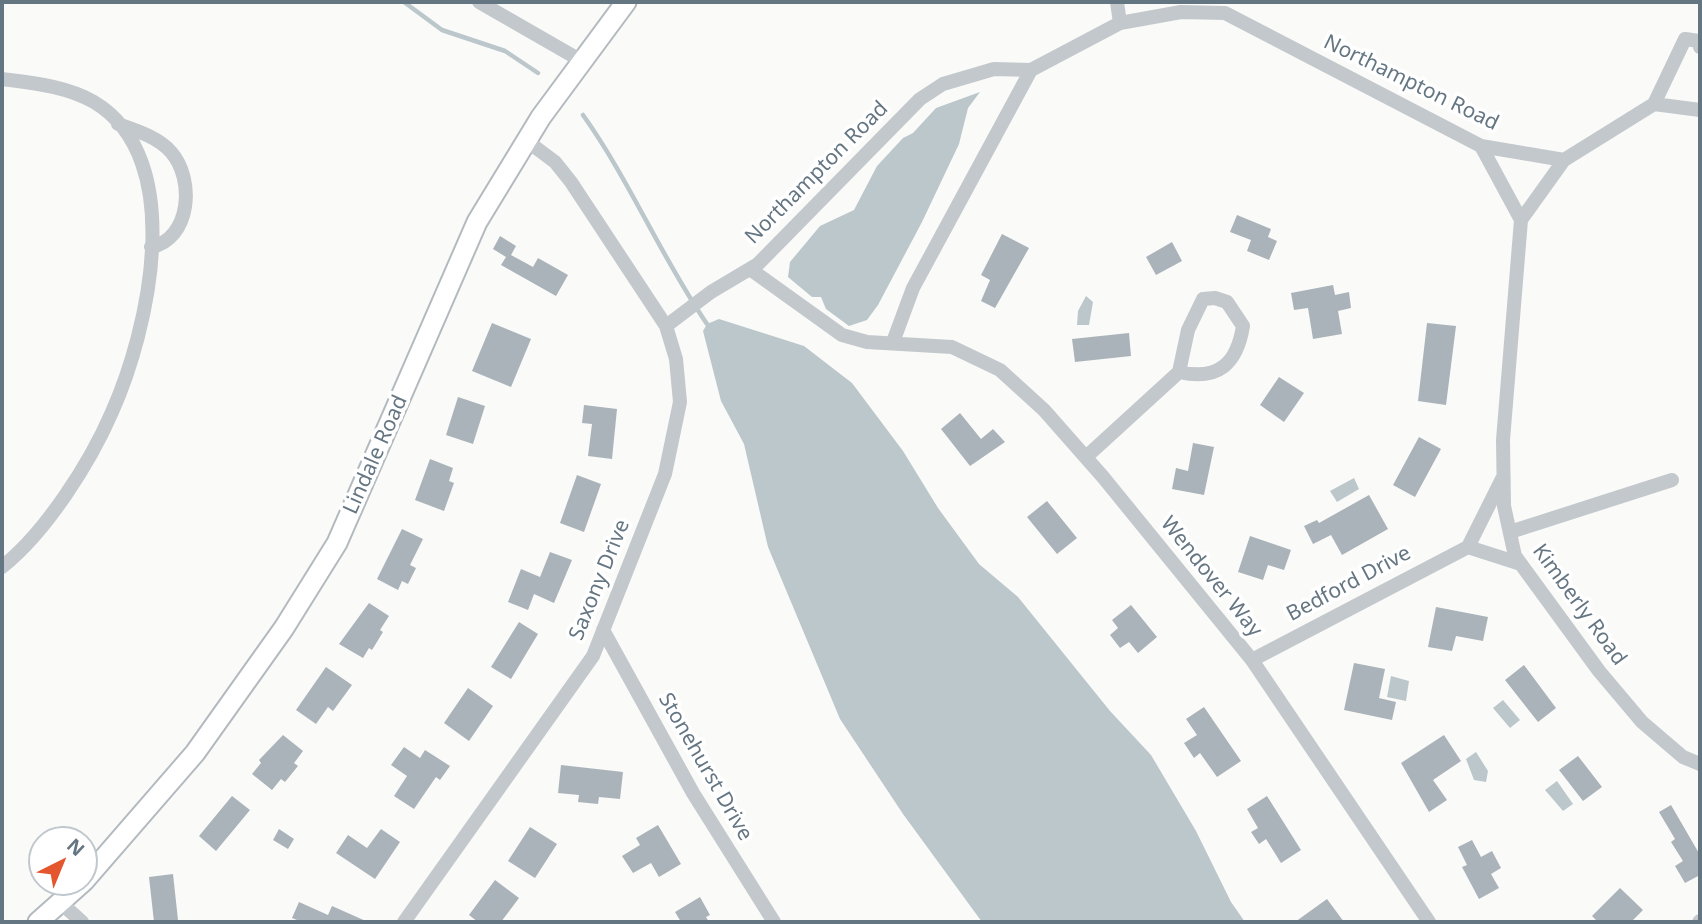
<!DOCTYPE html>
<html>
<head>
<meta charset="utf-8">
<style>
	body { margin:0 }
	#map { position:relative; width:1702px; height:924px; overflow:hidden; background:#fafaf8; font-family:"Noto Sans",sans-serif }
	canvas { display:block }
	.frame { position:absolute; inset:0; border:4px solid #657683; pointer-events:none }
	.north { position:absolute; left:28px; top:826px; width:70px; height:70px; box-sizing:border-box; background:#fff; border:2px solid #c1c8cd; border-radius:50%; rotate:43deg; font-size:19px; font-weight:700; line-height:28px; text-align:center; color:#657683 }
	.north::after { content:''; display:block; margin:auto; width:24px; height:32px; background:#e4572e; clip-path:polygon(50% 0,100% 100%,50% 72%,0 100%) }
</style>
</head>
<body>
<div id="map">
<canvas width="1702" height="924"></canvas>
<div class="frame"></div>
<div class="north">N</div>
</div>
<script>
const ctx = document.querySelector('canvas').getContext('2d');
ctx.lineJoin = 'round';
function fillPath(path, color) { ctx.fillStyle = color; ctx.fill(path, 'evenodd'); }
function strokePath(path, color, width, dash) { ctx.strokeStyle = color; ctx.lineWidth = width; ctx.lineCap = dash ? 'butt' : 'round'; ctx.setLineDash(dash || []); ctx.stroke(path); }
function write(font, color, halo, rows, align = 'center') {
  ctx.font = font + ' "Noto Sans",sans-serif'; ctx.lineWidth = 7; ctx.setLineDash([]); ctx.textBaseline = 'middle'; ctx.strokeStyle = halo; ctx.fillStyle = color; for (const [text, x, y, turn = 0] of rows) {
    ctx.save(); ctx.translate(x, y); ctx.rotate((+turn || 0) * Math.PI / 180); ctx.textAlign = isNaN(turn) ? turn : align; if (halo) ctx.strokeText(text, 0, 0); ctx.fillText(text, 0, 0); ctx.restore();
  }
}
const water = new Path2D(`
	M980,92L968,108L959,144L922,222L878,305L867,320L849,326L826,309L821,297H812L788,277L790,262L820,226L854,210L877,166L903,138L913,133L936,108Z
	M1086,296L1093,302L1089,325H1077L1078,311Z
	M719,319L804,346L852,383L903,451L938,508L979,564L1018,597L1110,711L1151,755L1196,831L1231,902L1245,922H982L903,814L840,719L768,547L744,444L721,401L703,331L707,324Z
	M1354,478L1359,489L1337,502L1330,491Z
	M1391,676L1409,681L1406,701L1387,697Z
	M1503,700L1520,720L1510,728L1493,708Z
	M1476,752L1488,771L1486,782L1474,780L1466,759Z
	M1557,781L1573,804L1563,811L1545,790Z`);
const stream = new Path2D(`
	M404,2L442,30L505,51L538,73
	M583,115C630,181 661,257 707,324`);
const building = new Path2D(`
	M1237,215L1271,229L1268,237L1277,241L1269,260L1247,251L1251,240L1230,232Z
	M1002,234L1029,248L995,308L981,301L990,280L981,275Z
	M500,236L516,246L511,255L533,267L538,258L568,275L556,296L501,265L506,257L493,249Z
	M1172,242L1182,261L1156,275L1146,257Z
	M1333,285L1335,295L1349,292L1351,308L1338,311L1342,334L1313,339L1308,308L1294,310L1291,293Z
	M492,323L531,339L511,387L472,371Z
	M1427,323L1456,326L1446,405L1418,401Z
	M1129,333L1131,356L1075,362L1072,339Z
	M1279,377L1304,393L1284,422L1260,405Z
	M458,397L485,406L473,444L446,435Z
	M584,405L617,409L612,459L588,456L592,424L582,423Z
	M960,413L981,439L993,429L1005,442L970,466L941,429Z
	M1419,437L1441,449L1415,497L1393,485Z
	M1193,443L1214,447L1204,495L1172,489L1176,468L1188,471Z
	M430,459L453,468L449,481L454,483L444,511L415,500Z
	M577,475L601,484L584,532L560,523Z
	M1369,495L1388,529L1342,555L1331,535L1313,544L1304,526L1317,520L1319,523Z
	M1047,501L1077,538L1057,554L1027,517Z
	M402,529L423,539L410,565L416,568L408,584L402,581L398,590L377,579Z
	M1250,536L1291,550L1284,570L1268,565L1263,580L1238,572Z
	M550,552L572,560L554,603L534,594L528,610L508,602L521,569L540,577Z
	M369,603L389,616L380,630L383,632L372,650L369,648L363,658L339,644Z
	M1131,605L1157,637L1138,653L1129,642L1120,648L1110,635L1118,628L1112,620Z
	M1436,607L1488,617L1483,641L1456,636L1452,651L1428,647Z
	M519,622L538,634L511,679L491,667Z
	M1354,663L1385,669L1379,698L1396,702L1392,720L1344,710Z
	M1524,665L1556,708L1538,722L1505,680Z
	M326,667L352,685L333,711L328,707L316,724L296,710Z
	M468,688L493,706L469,741L444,723Z
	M1204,707L1241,761L1217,777L1200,753L1194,758L1184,743L1197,735L1186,719Z
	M283,735L303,751L294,763L298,766L285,782L281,779L272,790L252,774L261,763L259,760Z
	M1444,735L1461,761L1433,780L1447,800L1429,812L1401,763Z
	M404,747L420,758L425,750L450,766L440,780L436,777L414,809L394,796L407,776L391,765Z
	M1578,756L1602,787L1583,801L1559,770Z
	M561,765L623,772L620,799L599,797L598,804L578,802L579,795L558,793Z
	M232,796L250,810L216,851L199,836Z
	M1267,796L1301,850L1281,863L1266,839L1259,844L1251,832L1258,828L1247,809Z
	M1671,805L1700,855V875L1685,883L1675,866L1683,861L1671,842L1675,839L1659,812Z
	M658,825L681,864L659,877L651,863L633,873L622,856L640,845L636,838Z
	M530,827L557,844L535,878L508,861Z
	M279,829L294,839L288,849L273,840Z
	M381,829L400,842L375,879L336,853L348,835L367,848Z
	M1472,840L1481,857L1492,851L1501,868L1491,874L1499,888L1479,899L1462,867L1467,865L1458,847Z
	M173,874L178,920L154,922L149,877Z
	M495,880L519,898L501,922H478L469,915Z
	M1620,888L1643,910L1631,922H1598L1592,916Z
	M700,897L710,915L706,917L709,922H681L675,912Z
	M1327,899L1344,922H1295Z
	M299,902L328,915L332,906L368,922H302L292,918Z`);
const street = new Path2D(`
	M479,2L580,60
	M1117,2L1120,23
	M2,79C33,83 66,86 94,102C189,159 148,331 112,412C90,463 46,532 2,567
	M1654,104L1685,39L1699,41L1700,47
	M118,124C135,130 158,137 171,152C195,179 191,239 151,247
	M1481,146L1521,220
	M1564,160L1521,220L1503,440L1504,506L1515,556L1599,671L1642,722L1683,757L1700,764
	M750,269L842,335L867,342L952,347L1000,370L1044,410L1103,477L1252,660L1429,922
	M1215,298L1227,302L1243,326C1237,364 1218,381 1179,372L1188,330L1203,299Z
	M666,326L711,292L758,264L920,99L943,84L994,69L1031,70L1120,23L1181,12L1225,13L1481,146L1564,160L1654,104L1700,110
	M893,342L913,288L1031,70
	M1086,457L1179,372
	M1510,532L1672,480
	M1468,547L1502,479
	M603,630L693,793L774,922
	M1252,660L1468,547L1521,564
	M61,903L82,922
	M404,922L593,656L665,474L680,402L676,359L666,326L571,182L555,162L527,141
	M1699,922L1700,921`);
const secondary = new Path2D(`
	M84,881L195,753L284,628L337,543L477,222L541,117L626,2
	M38,922L83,882`);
const streetNames = [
	["Northampton Road",1411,83,26],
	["Northampton Road",817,173,-45],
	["Lindale Road",376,455,-66],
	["Wendover Way",1211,577,51],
	["Saxony Drive",600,580,-68],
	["Bedford Drive",1349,584,-28],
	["Kimberly Road",1579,605,54],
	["Stonehurst Drive",705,767,60]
];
fillPath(water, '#bbc7cb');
strokePath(stream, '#bbc7cb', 4.5);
fillPath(building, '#aab3b9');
strokePath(secondary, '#b3babf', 23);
strokePath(street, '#c3c8cc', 14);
strokePath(secondary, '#fff', 19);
write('21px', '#657683', '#fff', streetNames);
</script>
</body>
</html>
